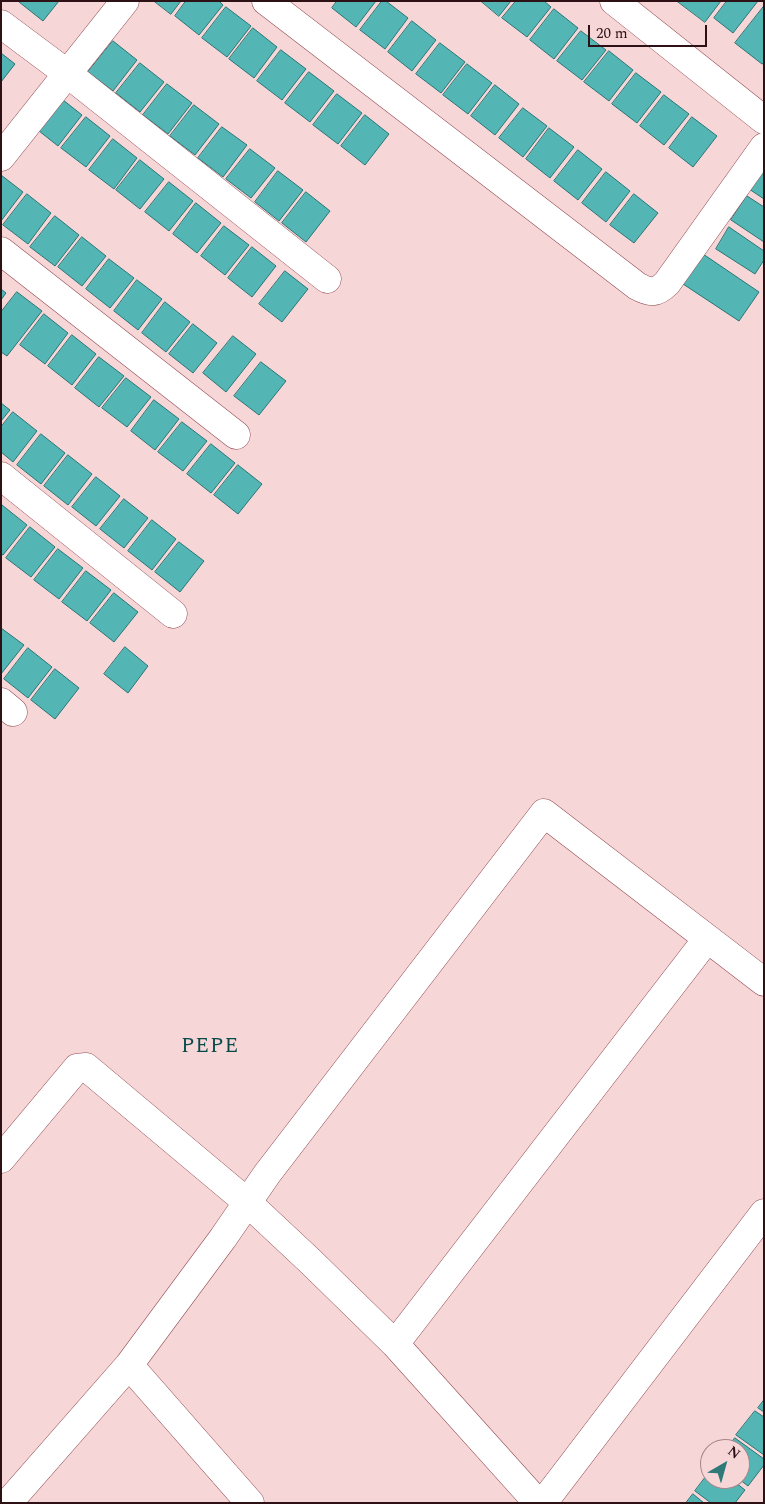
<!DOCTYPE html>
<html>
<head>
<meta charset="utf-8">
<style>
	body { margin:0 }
	#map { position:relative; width:765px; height:1504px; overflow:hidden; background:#f7d6d7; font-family:Spectral,serif }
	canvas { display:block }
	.frame { position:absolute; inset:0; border:2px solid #2d1114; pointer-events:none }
	.north { position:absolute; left:700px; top:1439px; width:50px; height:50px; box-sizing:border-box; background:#f7d6d7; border:1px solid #a68789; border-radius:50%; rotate:38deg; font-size:14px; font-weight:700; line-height:20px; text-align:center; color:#2d1114 }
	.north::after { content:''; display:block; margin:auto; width:18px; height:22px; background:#307979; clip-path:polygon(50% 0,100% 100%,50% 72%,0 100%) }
	.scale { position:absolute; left:588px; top:25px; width:119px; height:22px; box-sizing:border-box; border:2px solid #2d1114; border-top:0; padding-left:6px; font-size:15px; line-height:18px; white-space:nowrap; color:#2d1114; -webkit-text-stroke:4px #f7d6d7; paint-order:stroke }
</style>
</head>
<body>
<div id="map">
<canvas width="765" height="1504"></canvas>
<div class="frame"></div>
<div class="north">N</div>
<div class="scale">20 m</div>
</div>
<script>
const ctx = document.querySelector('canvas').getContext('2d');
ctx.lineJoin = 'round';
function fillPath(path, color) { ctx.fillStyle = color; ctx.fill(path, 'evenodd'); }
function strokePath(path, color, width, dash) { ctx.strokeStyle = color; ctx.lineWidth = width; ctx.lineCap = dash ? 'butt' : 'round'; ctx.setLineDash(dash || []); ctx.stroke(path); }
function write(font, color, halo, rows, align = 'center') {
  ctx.font = font + ' Spectral,serif'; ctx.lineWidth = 4.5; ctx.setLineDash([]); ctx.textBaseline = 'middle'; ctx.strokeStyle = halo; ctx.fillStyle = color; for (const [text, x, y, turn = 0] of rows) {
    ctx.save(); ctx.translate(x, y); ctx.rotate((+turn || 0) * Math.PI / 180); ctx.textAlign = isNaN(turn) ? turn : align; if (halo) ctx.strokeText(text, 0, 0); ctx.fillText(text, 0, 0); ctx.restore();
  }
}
const building = new Path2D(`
	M19,1H59L43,21L19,2Z
	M154,1H181L171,14Z
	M186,1H219L223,5L199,35L175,16Z
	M337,1H376L356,27L332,8Z
	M382,1H386L408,18L385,49L360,30Z
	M481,1H511L499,16Z
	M516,1H544L551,7L527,37L502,18Z
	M677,1H721L705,22Z
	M727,1H758L733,33L714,18Z
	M764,6V63L762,64L735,43Z
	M226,7L251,26L227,57L202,38Z
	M554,9L578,28L554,59L530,40Z
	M412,21L436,40L412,71L388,52Z
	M253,28L277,47L254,78L229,59Z
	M581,31L606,50L582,80L557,61Z
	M113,41L137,60L113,91L88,72Z
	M440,43L465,62L441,93L416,74Z
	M281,50L306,69L282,100L257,81Z
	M609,51L633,70L609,101L584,82Z
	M1,53L15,64L1,82Z
	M140,63L164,82L140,112L116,93Z
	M467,64L492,83L468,114L443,95Z
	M309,72L334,91L310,122L285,103Z
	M636,73L661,92L637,123L612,104Z
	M167,84L192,103L168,134L143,115Z
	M495,85L519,104L495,135L471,116Z
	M337,94L362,113L338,144L313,125Z
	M664,95L689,114L664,145L640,126Z
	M58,96L82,115L58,146L34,127Z
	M194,105L219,124L195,155L170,136Z
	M523,108L547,126L523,157L499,138Z
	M365,115L389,134L365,165L341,146Z
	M86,117L110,136L86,167L61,148Z
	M692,117L717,136L693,167L669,148Z
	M222,127L247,145L223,177L198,158Z
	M549,128L574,147L550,178L526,159Z
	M113,139L137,158L114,189L89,170Z
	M250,149L275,168L251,198L226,179Z
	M578,150L602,169L578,200L554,181Z
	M140,160L164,179L140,209L116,190Z
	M764,167V199L749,189Z
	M278,171L303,190L279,221L255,202Z
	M606,172L630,191L606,222L582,203Z
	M1,175L23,192L1,221Z
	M169,182L193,201L169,231L145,212Z
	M306,192L330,211L306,242L282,223Z
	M27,194L51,213L28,244L3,225Z
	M634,194L658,213L634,243L610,225Z
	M747,196L764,207V242L731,220Z
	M196,203L221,223L197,253L173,234Z
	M55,216L79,235L55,266L30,247Z
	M224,226L249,245L225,275L201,256Z
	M729,227L764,251V260L755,274L716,249Z
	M82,237L106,256L82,286L58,267Z
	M252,247L276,266L252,297L228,278Z
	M703,254L759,292L739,321L683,284Z
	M109,259L134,278L110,308L86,289Z
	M285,271L308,289L282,322L259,304Z
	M137,280L162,299L138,330L114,311Z
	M1,289L6,293L1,300Z
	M17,292L42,311L7,356L1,352V312Z
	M165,302L190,322L166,352L142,333Z
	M44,314L68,333L45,364L20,345Z
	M193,324L217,343L193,373L169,354Z
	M72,335L96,354L72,385L48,366Z
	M233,336L256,354L226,392L203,373Z
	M99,357L124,376L99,407L75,388Z
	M261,362L286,381L259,415L234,396Z
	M126,378L151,397L127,427L102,408Z
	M154,400L179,419L155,450L131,431Z
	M1,403L10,410L1,421Z
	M13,412L37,431L13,462L1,452V427Z
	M182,422L207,441L183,471L158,452Z
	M41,434L65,453L41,484L17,465Z
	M211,444L235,463L211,493L187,474Z
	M68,455L92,474L68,505L44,486Z
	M238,465L262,484L238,514L214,495Z
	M96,477L120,496L96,526L72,507Z
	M124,499L148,518L124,548L100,529Z
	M2,505L27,525L3,555L1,554Z
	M152,520L176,539L152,570L128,551Z
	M30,527L55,547L31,577L6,558Z
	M179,542L204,561L180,592L155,572Z
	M58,549L83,568L59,599L34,580Z
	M86,571L111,590L87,621L62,602Z
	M114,593L138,612L114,642L90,623Z
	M1,628L24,645L1,674Z
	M125,647L148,666L128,693L104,674Z
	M28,648L52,667L28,698L4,679Z
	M55,669L79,688L55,719L31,700Z
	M764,1400V1412L758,1408Z
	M755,1411L764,1417V1455L736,1435Z
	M735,1438L764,1459V1465L748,1486L739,1479H740V1449H727Z
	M710,1471V1479H731L745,1490L735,1503H711L695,1491Z
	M693,1494L704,1503H686Z`);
const street = new Path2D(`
	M266,1L637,286C650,293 656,294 667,283L764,147
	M614,1L764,120
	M1,24L68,74L327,279
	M1,157L125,1
	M1,251L236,435
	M1,476L173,614
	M1,702L13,712
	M1,1159L77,1068L86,1067L247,1202L310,1261L395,1344L538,1503
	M395,1344L707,939
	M129,1365L250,1503
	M8,1503L129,1365L223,1238L267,1174L544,813L764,982
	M543,1503L764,1213`);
const quarterNames = [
	["PEPE",210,1048]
];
fillPath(building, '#53b6b5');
strokePath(building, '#287575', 1);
strokePath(street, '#914c53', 29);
strokePath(street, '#fff', 28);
ctx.letterSpacing = '1px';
write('21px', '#094a4a', '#f7d6d7', quarterNames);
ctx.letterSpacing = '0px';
</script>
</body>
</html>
